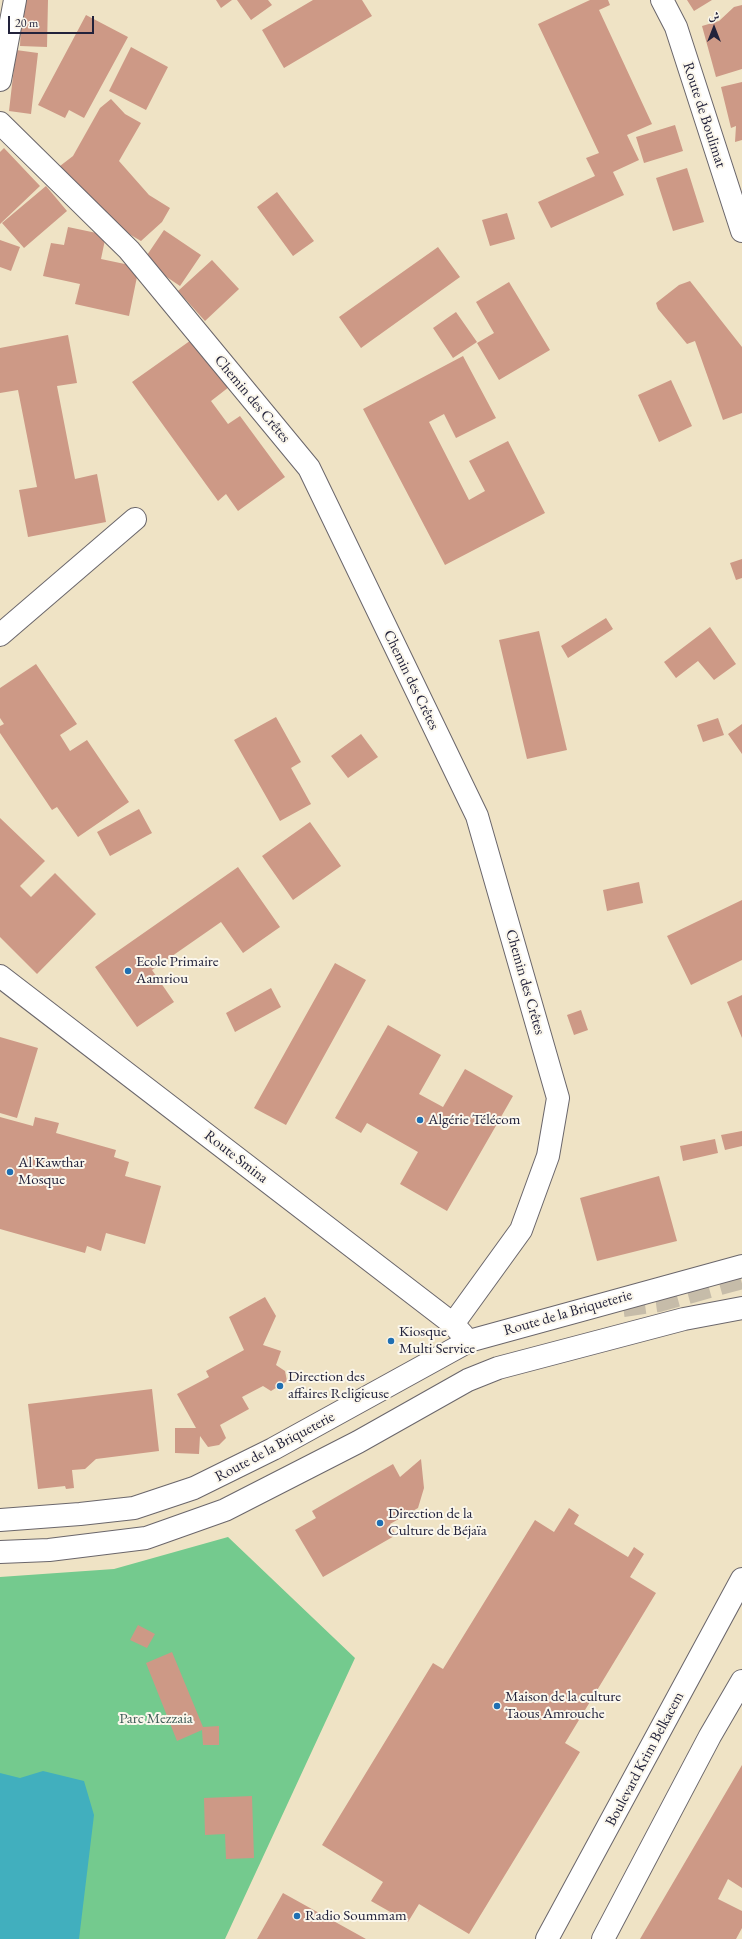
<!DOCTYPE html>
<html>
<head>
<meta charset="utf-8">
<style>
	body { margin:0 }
	#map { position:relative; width:742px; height:1939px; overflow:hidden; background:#efe3c5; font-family:"EB Garamond",Amiri,serif }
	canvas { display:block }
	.north { position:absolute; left:694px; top:8px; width:40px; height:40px; -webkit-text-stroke:3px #fbf7ec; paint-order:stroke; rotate:0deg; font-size:11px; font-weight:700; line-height:16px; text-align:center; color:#22223b }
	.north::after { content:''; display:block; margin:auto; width:14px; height:18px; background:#22223b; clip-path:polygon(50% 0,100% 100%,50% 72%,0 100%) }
	.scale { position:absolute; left:8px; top:16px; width:86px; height:18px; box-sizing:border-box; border:2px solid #22223b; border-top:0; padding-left:5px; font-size:12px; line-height:14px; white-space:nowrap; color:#22223b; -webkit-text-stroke:3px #fbf7ec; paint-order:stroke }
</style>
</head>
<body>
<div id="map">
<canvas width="742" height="1939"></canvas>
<div class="north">ش</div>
<div class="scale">20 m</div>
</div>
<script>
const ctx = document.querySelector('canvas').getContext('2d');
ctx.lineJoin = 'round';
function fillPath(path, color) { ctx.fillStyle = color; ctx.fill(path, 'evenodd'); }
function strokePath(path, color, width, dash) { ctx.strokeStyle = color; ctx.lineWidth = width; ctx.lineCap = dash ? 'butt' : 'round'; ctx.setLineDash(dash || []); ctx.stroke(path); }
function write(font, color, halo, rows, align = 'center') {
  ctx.font = font + ' "EB Garamond",serif'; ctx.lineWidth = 4; ctx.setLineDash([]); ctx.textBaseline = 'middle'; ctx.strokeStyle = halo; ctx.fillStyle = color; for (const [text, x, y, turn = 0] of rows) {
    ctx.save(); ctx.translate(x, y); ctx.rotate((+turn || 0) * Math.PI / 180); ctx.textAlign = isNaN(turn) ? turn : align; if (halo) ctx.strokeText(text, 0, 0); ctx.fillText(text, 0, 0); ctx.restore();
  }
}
const green = new Path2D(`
	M228,1537L355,1658L225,1939H0V1577L114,1569Z`);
const water = new Path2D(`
	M43,1771L84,1781L94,1815L79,1939H0V1773L20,1778Z`);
const building = new Path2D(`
	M22,0H48L47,47L20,46Z
	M216,0H232L221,8Z
	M237,0H268L272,5L251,20Z
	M313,0H362L372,16L284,68L262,30Z
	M590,0H608L610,5L599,10L652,124L627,135L639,160L613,172L624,195L551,228L538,202L595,176L586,158L599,153L538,24Z
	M687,0H712L694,11Z
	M742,5V69L716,77L702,26L719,21L734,7Z
	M86,15L128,37L84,118L69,110L65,118L38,105Z
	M131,47L168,67L146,110L109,91Z
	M16,50L38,53L31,114L9,111Z
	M742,82V140L735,142L736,126L731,128L721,87Z
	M111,99L125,114L141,123L119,161L149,195L170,208L162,222L141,241L112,224L60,166L73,156L100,108Z
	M675,125L683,151L644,163L636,137Z
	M4,148L40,186L0,224V152Z
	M687,168L704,222L673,231L656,178Z
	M46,186L67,211L24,248L2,223Z
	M277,192L314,241L293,256L257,207Z
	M507,213L515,239L490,246L482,220Z
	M68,227L106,235L101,259L139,267L129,316L75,304L80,284L43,276L51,243L64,245Z
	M164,230L201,255L180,286L143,261Z
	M0,240L20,247L11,271L0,267Z
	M438,247L460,277L361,348L339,317Z
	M212,260L239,289L205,321L178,291Z
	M690,281L742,347V413L723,420L695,341L687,344L658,309L656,303L679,285Z
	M509,282L550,350L499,380L477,343L494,333L476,302Z
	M456,312L477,342L453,358L433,328Z
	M68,335L77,383L57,386L75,479L97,474L106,522L28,537L19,490L37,487L18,390L0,393V348Z
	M194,338L229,387L211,401L228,424L240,416L285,477L238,511L226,494L218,501L132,382Z
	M463,356L496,418L456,438L444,414L429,422L469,500L485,491L469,461L508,441L545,513L445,565L363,409Z
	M671,380L692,426L659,442L638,395Z
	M742,559V578L736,580L730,563Z
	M606,618L613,629L568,658L561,646Z
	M710,627L736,664L714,680L698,661L676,678L664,662Z
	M539,631L567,750L527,759L499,640Z
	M36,664L77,724L60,735L70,751L87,740L129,802L78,837L57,807L52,810L0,733V726L4,724L0,718V688Z
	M276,717L301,762L291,768L311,804L280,821L234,740Z
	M718,718L724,735L703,742L697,725Z
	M742,724V754L728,734Z
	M361,734L378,757L348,778L331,756Z
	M139,809L152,833L110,856L97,832Z
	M0,818L45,861L20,886L31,897L55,873L96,914L37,974L0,937Z
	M310,822L341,866L293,900L262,856Z
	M238,867L280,927L243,953L221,922L152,970L174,1002L137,1027L95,967Z
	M639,882L643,903L607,911L603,890Z
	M742,900V960L691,985L667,936Z
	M335,963L366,980L286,1125L254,1108Z
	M271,988L281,1007L235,1032L226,1013Z
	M742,995V1038L727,1002Z
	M581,1010L588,1030L574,1035L567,1015Z
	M388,1025L441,1055L419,1094L443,1107L465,1069L513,1096L447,1211L400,1184L418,1152L367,1123L361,1133L335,1118Z
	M0,1037L38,1048L17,1118L0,1113Z
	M0,1117L33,1126L35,1117L59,1123L56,1133L116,1150L114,1157L129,1162L125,1176L161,1186L145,1244L106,1233L101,1251L87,1246L85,1253L0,1229Z
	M742,1131V1146L725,1150L721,1135Z
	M715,1139L718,1153L683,1161L680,1146Z
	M659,1176L677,1241L597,1261L580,1198Z
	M265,1297L276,1316L263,1345L281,1351L276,1365L285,1371L287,1381L271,1391L263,1386L242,1397L249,1409L220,1425L226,1438L219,1445L208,1447L200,1436L199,1454L175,1453V1428H196L177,1394L209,1377L206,1371L244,1350L229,1317Z
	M152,1389L159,1451L96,1459L85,1469L72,1470L74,1488L66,1489L65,1486L38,1489L28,1404Z
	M421,1459L424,1488L418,1508L390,1524L396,1535L323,1577L295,1530L316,1518L312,1511L393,1464L400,1477Z
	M569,1508L579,1515L574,1524L628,1557L634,1547L644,1554L630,1577L656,1593L565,1743L580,1752L469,1934L419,1904L408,1922L371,1901L383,1882L322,1845L433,1663L443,1669L535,1520L554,1532Z
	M138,1625L155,1634L147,1648L130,1640Z
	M172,1652L203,1727L219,1726V1745H203L202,1730L177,1741L146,1663Z
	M742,1765V1888L728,1879L718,1899L742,1911V1928L736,1939H640Z
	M252,1796L254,1858L226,1859L225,1834L205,1835L204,1798Z
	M283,1893L366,1939H257Z`);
const secondaryTunnel = new Path2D(`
	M623,1306L659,1301L742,1278`);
const street = new Path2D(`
	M0,80L15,0
	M0,123L129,250L309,468L477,816L558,1098L548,1156L521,1230L453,1324
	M0,635L135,519
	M0,976L453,1324L463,1335`);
const secondary = new Path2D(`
	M0,1520L80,1514L134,1508L194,1488L273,1449L469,1341L742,1266
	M0,1552L49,1550L146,1538L225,1510L358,1442L468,1380L498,1368L684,1319L742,1308`);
const primary = new Path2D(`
	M662,0L676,27L742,231
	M547,1939L742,1579
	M603,1939L710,1736L742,1681`);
const markers = [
	[128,971,4,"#1f6fb2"],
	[420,1120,4,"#1f6fb2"],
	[10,1172,4,"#1f6fb2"],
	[391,1341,4,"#1f6fb2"],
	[280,1386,4,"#1f6fb2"],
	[380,1523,4,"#1f6fb2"],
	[497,1706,4,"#1f6fb2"],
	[297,1916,4,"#1f6fb2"]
];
const streetNames = [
	["Route de Boulimat",704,115,72],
	["Chemin des Crêtes",252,399,50],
	["Chemin des Crêtes",411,680,64],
	["Chemin des Crêtes",525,982,74],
	["Route Smina",236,1157,38],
	["Route de la Briqueterie",568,1313,-16],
	["Route de la Briqueterie",275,1447,-28],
	["Boulevard Krim Belkacem",645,1759,-62]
];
const poiNames = [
	["Ecole Primaire",136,962],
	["Aamriou",136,979],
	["Algérie Télécom",428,1120],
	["Al Kawthar",18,1163],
	["Mosque",18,1180],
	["Kiosque",399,1332],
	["Multi Service",399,1349],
	["Direction des",288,1377],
	["affaires Religieuse",288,1394],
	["Direction de la",388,1514],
	["Culture de Béjaïa",388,1531],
	["Maison de la culture",505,1697],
	["Taous Amrouche",505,1714],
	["Radio Soummam",305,1916]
];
const parkNames = [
	["Parc Mezzaia",156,1719]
];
fillPath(green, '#74ca8e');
fillPath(water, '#41afbe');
fillPath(building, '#cd9986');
strokePath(secondaryTunnel, '#c6bca9', 22, [22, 11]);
strokePath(street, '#6a666b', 24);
strokePath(secondary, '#6a666b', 24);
strokePath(primary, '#6a666b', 24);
strokePath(street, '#fff', 22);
strokePath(secondary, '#fff', 22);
strokePath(primary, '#fff', 22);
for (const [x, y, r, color] of markers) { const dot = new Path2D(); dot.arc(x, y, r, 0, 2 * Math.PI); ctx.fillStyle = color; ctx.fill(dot); strokePath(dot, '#fbf7ec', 1.5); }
write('15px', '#22223b', '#fbf7ec', streetNames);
write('15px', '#22223b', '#fbf7ec', poiNames, 'left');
write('15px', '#3f5d58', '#fbf7ec', parkNames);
</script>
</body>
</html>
